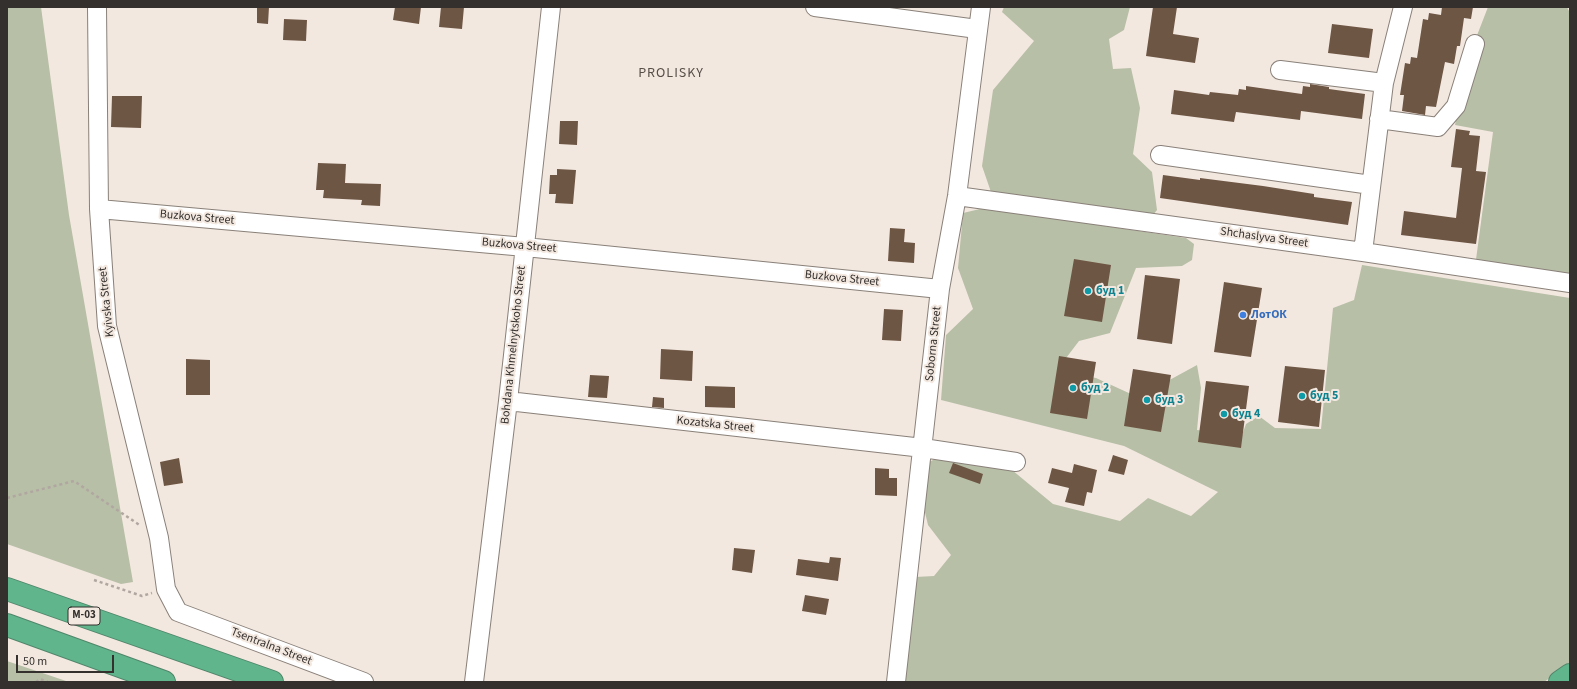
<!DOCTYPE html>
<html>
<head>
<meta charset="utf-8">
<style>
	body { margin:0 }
	#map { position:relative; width:1577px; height:689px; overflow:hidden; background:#f3e8e0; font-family:"Source Sans 3",sans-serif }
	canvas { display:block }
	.frame { position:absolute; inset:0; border:8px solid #34302d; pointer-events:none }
	.scale { position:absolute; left:16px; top:655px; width:98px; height:18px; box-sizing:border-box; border:2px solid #34302d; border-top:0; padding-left:5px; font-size:12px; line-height:14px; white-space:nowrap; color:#34302d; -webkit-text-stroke:3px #f3e8e0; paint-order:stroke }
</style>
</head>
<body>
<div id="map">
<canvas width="1577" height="689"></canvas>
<div class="frame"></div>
<div class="scale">50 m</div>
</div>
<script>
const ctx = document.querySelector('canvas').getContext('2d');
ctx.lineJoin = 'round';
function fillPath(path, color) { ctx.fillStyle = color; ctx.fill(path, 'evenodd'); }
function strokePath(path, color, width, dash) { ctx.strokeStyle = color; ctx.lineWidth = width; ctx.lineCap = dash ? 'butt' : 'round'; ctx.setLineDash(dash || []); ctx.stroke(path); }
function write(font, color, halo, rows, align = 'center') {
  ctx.font = font + ' "Source Sans 3",sans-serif'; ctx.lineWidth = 4; ctx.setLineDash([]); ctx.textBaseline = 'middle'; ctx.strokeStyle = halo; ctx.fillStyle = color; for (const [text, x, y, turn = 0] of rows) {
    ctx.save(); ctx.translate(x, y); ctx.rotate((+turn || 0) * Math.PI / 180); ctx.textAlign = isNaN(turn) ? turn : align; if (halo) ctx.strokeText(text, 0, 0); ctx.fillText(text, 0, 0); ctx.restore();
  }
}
const green = new Path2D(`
	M7,7H41L69,215L133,582L121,584L7,544Z
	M1004,7H1130L1124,30L1109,39L1113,69L1131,68L1140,108L1133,154L1152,172L1157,210L1149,220L992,195L982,166L993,90L1034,41L1002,12Z
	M1488,7H1567L1570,13V280L1475,267L1493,132L1455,125L1469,56Z
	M984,208L1186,238L1194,244L1192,260L1182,266L1136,268L1110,333L1079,341L1057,370L1096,378L1155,405L1164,383L1197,365L1201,388L1197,430L1242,435L1246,424L1259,416L1275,428L1321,429L1333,308L1354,300L1362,265L1570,298V664L1544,682H903L915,577L934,576L951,555L928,525L922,500L929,462L941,456L1012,470L1053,504L1120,521L1148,498L1191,516L1218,492L1124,446L941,400L946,335L973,309L958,268L963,213Z
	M7,661L69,682H7Z`);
const building = new Path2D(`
	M257,7H269L268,24L257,23Z
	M395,7H421L419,24L393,20Z
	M441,7H464L462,29L439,27Z
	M1153,7H1177L1173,34L1199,38L1195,63L1146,56Z
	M1442,7H1473L1471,19L1464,18L1460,46H1457L1454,64L1445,62L1436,107L1426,106L1425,115L1402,111L1404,95H1400L1405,63L1410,64L1411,57L1417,58L1423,19L1428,20L1429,13L1441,15Z
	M284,19L307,20L306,41L283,40Z
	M1332,24L1373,29L1369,58L1328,53Z
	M1310,84L1329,87V89L1365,94L1362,119L1301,111L1300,120L1236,112L1234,122L1171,114L1174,90L1209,95L1210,92L1238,95L1239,89L1246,90V86L1302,94L1303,86L1310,87Z
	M112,96H142L141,128L111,127Z
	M560,121H578L577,145L559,144Z
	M1456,129L1470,131L1469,135L1480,136L1476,171L1486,172L1476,244L1401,235L1404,211L1456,218L1462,168L1451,167Z
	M318,163L346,164L345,183L381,184L380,206L361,205L362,200L323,198L324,190H316Z
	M557,169L576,170L573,204L555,203L556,194H549L550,175H557Z
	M1163,175L1200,180V178L1263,186L1314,194V197L1352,202L1348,225L1160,198Z
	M890,228L905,229L904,242L915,243L914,263L888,261Z
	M1074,259L1111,265L1102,322L1064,316Z
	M1145,275L1180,279L1172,344L1137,339Z
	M1224,282L1262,288L1251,357L1214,352Z
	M884,309L903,310L901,341L882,340Z
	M661,349L693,351L692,381L660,379Z
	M1059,356L1096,362L1087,419L1050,413Z
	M186,359L210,360V395H186Z
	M1285,366L1325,370L1319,427L1278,422Z
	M1133,369L1171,375L1161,432L1124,426Z
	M590,375L609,376L607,398L588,397Z
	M1206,381L1249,386L1241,448L1198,442Z
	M705,386L735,387V408L705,407Z
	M653,397L664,398V408L652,407Z
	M1113,455L1128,460L1124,475L1108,471Z
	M179,458L183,483L164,486L160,462Z
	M953,463L983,474L980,484L949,473Z
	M1074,464L1097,470L1092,493L1087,492L1084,506L1065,502L1069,488L1048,483L1052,468L1072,473Z
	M875,468L889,469V478H897V496L875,495Z
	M734,548L755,550L752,573L732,570Z
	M830,557L841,558L838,581L796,575L798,559L829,563Z
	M805,595L829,599L826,615L802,611Z`);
const path = new Path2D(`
	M7,498L74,481L141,526
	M94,580L142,596L152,593
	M36,682L40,679L48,682`);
const minor = new Path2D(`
	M97,7L99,209L107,326L159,538L166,589L178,612L364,682
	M815,7L977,29
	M1280,70L1384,83
	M1379,119L1438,127L1456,106L1475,44
	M1160,155L1371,185
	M957,196L1363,252L1570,283
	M99,209L525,247L940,289
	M1363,252L1384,83L1403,7
	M508,401L923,448L1016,462
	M474,682L508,401L551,7
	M896,682L940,289L957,196L981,7`);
const highway = new Path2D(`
	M7,589L272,682
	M7,625L164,682
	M1560,682L1570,675`);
const markers = [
	[1088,291,4,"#0f9aa8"],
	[1243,315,4,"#3f7fe0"],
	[1073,388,4,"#0f9aa8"],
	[1302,396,4,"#0f9aa8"],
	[1147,400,4,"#0f9aa8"],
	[1224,414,4,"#0f9aa8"]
];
const shields = [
	[84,616,32]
];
const shieldNames = [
	["М-03",84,616]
];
const streetNames = [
	["Buzkova Street",197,218,5],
	["Shchaslyva Street",1264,238,8],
	["Buzkova Street",519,246,5],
	["Buzkova Street",842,279,6],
	["Kyivska Street",107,302,-96],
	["Soborna Street",934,344,-84],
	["Bohdana Khmelnytskoho Street",514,345,-84],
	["Kozatska Street",715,425,6],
	["Tsentralna Street",271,647,21]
];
const cultureNames = [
	["буд 1",1096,291],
	["буд 2",1081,388],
	["буд 5",1310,396],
	["буд 3",1155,400],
	["буд 4",1232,414]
];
const shopNames = [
	["ЛотОК",1251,315]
];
const quarterNames = [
	["PROLISKY",671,74]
];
fillPath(green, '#b8bfa7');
fillPath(building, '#6e5644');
strokePath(minor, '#898079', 20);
strokePath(highway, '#51866b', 24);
strokePath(path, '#b0a7a1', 2.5, [3, 3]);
strokePath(minor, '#fff', 18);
strokePath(highway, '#60b58d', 22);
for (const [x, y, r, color] of markers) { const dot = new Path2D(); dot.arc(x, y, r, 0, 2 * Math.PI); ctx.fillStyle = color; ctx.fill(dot); strokePath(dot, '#f3e8e0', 1.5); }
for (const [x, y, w] of shields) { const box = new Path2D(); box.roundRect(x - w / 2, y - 9, w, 18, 3); ctx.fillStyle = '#f3e8e0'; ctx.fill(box); strokePath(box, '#34302d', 1); }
write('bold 11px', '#34302d', null, shieldNames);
write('12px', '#34302d', '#f3e8e0', streetNames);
write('bold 12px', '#0d838f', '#f3e8e0', cultureNames, 'left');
write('bold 12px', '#366cbe', '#f3e8e0', shopNames, 'left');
ctx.letterSpacing = '1px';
write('14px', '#574f48', '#f3e8e0', quarterNames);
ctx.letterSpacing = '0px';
</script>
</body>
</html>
